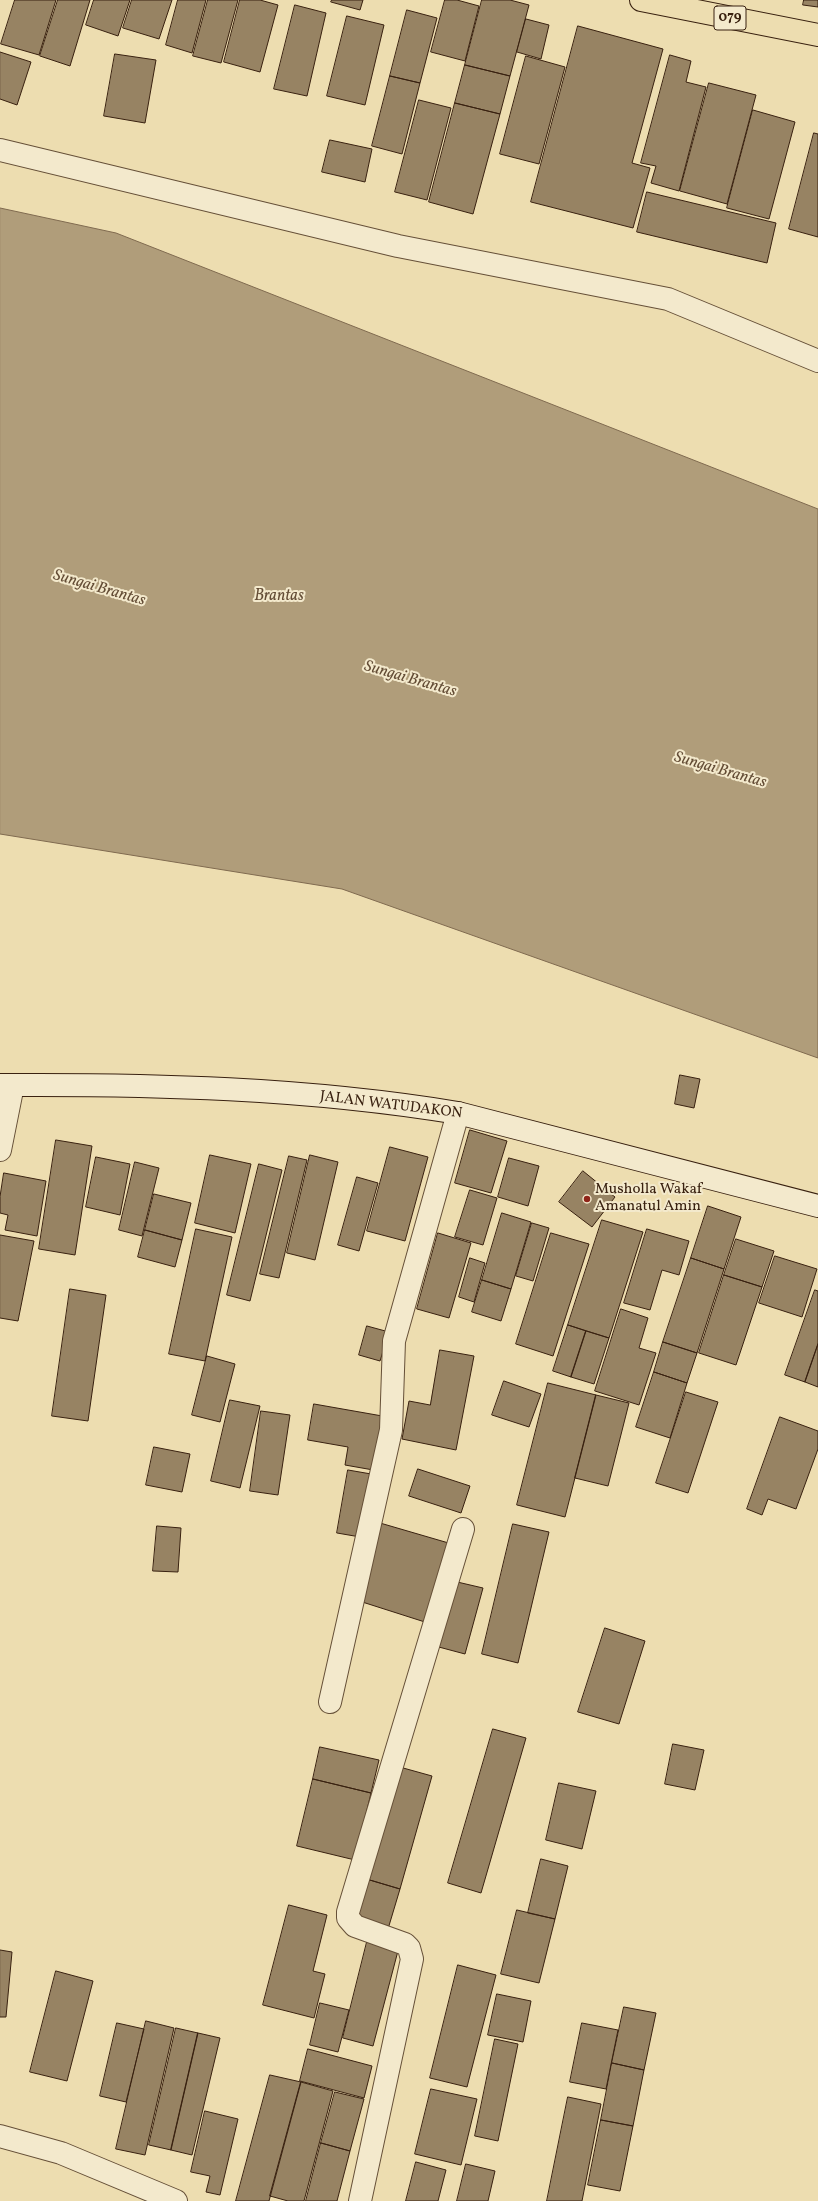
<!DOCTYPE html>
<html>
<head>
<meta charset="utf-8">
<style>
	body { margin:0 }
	canvas { display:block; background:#edddb0 }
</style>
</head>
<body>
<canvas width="818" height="2201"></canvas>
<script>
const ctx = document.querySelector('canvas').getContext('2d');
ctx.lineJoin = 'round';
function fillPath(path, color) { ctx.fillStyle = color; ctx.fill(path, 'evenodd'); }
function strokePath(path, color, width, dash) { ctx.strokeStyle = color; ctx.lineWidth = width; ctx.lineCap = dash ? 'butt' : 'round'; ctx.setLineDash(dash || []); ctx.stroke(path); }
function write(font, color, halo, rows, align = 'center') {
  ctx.font = font + ' Vollkorn,serif'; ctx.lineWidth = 4; ctx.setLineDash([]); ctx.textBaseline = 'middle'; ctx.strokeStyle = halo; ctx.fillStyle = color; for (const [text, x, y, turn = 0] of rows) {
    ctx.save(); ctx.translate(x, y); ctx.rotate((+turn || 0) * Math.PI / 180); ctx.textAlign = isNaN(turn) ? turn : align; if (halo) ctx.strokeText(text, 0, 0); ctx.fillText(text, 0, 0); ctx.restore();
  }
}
const water = new Path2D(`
	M0,208L116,233L818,509V1058L342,889L0,834Z`);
const building = new Path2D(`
	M15,0H56L39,55L1,44Z
	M58,0H90L70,66L40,56Z
	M94,0H130L118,36L86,25Z
	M132,0H172L159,39L123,28Z
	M178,0H206L192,53L166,45Z
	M208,0H238L221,63L193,56Z
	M240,0H260L278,5L260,72L224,62Z
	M332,0H363L360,10L331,2Z
	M445,0H457L479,6L465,61L431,52Z
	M482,0H510L529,5L510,76L465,65Z
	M804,0H818V7L803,5Z
	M295,5L326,13L307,96L274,89Z
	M407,10L437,18L420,83L390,76Z
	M347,16L384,25L365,105L327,96Z
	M526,19L549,25L541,59L517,52Z
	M578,26L663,49L632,163L650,168L633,228L531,202Z
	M0,52L31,62L17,105L0,99Z
	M115,54L156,60L145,123L104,116Z
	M670,55L691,61L686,82L706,87L679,191L651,183L656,166L641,163Z
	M526,56L565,67L539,164L500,154Z
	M465,65L510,76L500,114L455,103Z
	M390,76L420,83L402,154L372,146Z
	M709,83L756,95L727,204L680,191Z
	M419,100L451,108L427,200L395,192Z
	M455,103L500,114L473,214L429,202Z
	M753,110L795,122L769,219L727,208Z
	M814,133L818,134V237L789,229Z
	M330,140L372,149L365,182L322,172Z
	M647,192L776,223L767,263L637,232Z
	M680,1075L700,1079L694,1108L675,1104Z
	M470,1130L507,1141L491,1193L455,1183Z
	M56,1140L92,1146L75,1255L39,1249Z
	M390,1147L428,1157L405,1241L367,1231Z
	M210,1155L251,1164L235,1233L195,1223Z
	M310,1155L338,1162L315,1260L287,1253Z
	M289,1156L307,1160L279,1278L260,1274Z
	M96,1157L130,1164L120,1215L86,1207Z
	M509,1158L539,1166L528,1206L498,1197Z
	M135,1162L159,1168L142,1236L119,1230Z
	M259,1164L282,1170L250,1301L227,1295Z
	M583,1171L615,1197L592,1227L559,1202Z
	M4,1173L46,1181L37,1236L5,1230L8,1215L0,1213V1197Z
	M357,1177L378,1183L359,1251L338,1245Z
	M470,1190L497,1198L483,1245L455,1237Z
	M154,1194L191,1203L182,1240L145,1230Z
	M708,1206L741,1217L724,1269L691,1258Z
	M502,1213L531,1222L511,1289L482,1280Z
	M602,1220L643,1232L609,1338L568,1325Z
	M532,1223L549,1228L533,1281L516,1276Z
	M196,1229L232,1237L205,1361L169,1354Z
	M647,1229L689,1241L679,1275L662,1270L650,1310L624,1303Z
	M145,1230L182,1240L175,1267L138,1257Z
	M438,1233L471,1243L449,1318L417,1309Z
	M551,1233L589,1244L553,1356L516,1344Z
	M0,1235L34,1241L18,1321L0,1318Z
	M736,1239L774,1251L762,1287L724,1275Z
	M775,1256L817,1269L802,1317L759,1303Z
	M470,1258L485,1263L474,1302L459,1297Z
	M691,1258L724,1269L697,1353L663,1342Z
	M724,1275L762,1287L736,1365L699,1353Z
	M482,1280L511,1289L501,1321L472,1312Z
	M70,1289L106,1295L88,1421L52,1416Z
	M815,1290L818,1291V1344L805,1382L785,1375Z
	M621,1309L648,1318L639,1348L656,1353L639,1405L595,1391Z
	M568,1325L586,1331L571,1377L553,1371Z
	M367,1326L389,1332L380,1361L359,1355Z
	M586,1331L609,1338L594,1384L571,1377Z
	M663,1342L697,1353L687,1383L654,1372Z
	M818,1344V1387L805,1382Z
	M440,1350L474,1356L456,1450L402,1439L409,1401L430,1405Z
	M207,1356L235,1364L220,1422L192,1415Z
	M654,1372L687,1383L670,1438L636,1427Z
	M504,1381L541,1394L529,1427L492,1415Z
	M548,1383L596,1395L565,1517L517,1505Z
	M686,1392L718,1402L688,1493L656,1483Z
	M596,1395L629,1403L608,1486L575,1478Z
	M230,1400L260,1406L240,1488L211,1481Z
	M314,1404L388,1417L379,1471L345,1465L348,1447L308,1440Z
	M261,1411L290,1415L278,1495L250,1491Z
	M780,1417L818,1431V1449L796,1509L768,1499L762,1515L747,1509Z
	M154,1447L190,1454L182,1492L146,1485Z
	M418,1469L470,1486L461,1513L409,1496Z
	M348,1470L377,1475L366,1538L337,1533Z
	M380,1523L452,1544L428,1623L356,1600Z
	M513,1524L549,1532L518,1663L482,1654Z
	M157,1526L181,1528L178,1572L153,1571Z
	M453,1581L483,1588L465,1654L435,1646Z
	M605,1628L645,1641L619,1724L578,1712Z
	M493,1729L526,1738L481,1893L448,1883Z
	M673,1744L704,1750L695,1790L665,1784Z
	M320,1747L379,1760L371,1793L313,1779Z
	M396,1766L432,1776L400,1889L363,1878Z
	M313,1779L371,1793L355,1860L297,1846Z
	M559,1783L596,1791L582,1849L546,1840Z
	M541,1859L568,1866L555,1919L528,1913Z
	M363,1878L400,1889L388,1929L351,1918Z
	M289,1905L327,1915L313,1971L325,1974L314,2018L263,2005Z
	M517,1910L555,1919L539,1983L501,1974Z
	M368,1938L399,1947L373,2046L343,2038Z
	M0,1950L12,1952L6,2017H0Z
	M458,1965L496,1975L467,2087L430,2078Z
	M56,1971L93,1981L67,2081L30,2072Z
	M497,1994L531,2001L523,2042L488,2035Z
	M320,2003L349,2010L338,2052L310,2045Z
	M624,2007L656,2013L644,2070L612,2063Z
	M146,2021L174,2028L145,2155L116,2149Z
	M117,2023L144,2029L126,2102L100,2096Z
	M582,2023L618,2030L606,2089L570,2082Z
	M176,2028L198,2033L171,2150L149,2145Z
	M198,2033L220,2038L192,2155L171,2150Z
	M495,2039L518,2044L498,2141L475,2136Z
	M308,2049L372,2066L364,2098L300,2081Z
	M612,2063L644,2070L633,2126L601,2120Z
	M270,2075L301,2082L269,2201H236Z
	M301,2082L333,2091L304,2201H288L270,2196Z
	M431,2089L477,2099L461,2165L415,2154Z
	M335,2092L364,2099L350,2151L321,2143Z
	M568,2097L601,2104L582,2201H547Z
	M205,2111L238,2119L220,2195L206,2192L210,2176L191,2172Z
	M601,2120L633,2126L620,2191L588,2185Z
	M321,2143L350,2151L337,2201H306Z
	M416,2162L446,2170L438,2201H406Z
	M466,2164L495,2171L488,2201H457Z`);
const street = new Path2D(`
	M0,150L398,246L668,299L818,361
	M0,1150L13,1085
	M330,1702L391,1430L394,1341L458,1113
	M0,2136L61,2153L176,2201
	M360,2201L412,1959L409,1948L405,1944L355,1926L348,1918V1912L463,1529`);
const secondary = new Path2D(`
	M0,1085C152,1084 307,1088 458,1113L818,1206`);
const primary = new Path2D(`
	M641,0L818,35`);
const markers = [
	[587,1199,4,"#8f2418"]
];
const shields = [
	[730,18,32]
];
const shieldNames = [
	["079",730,18]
];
const streetNames = [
	["JALAN WATUDAKON",391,1106,7]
];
const poiNames = [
	["Musholla Wakaf",595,1190],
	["Amanatul Amin",595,1207]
];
const waterNames = [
	["Sungai Brantas",99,589,16],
	["Brantas",279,597],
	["Sungai Brantas",410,680,16],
	["Sungai Brantas",720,771,16]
];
fillPath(water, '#b09d7a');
strokePath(water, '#806b50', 1);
fillPath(building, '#978363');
strokePath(building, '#392110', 1);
strokePath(street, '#665038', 24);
strokePath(secondary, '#392110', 24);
strokePath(primary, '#392110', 24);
strokePath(street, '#f3e9cc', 22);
strokePath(secondary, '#f3e9cc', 22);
strokePath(primary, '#edddb0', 22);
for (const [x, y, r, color] of markers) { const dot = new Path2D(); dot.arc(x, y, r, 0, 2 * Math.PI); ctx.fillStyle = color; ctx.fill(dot); strokePath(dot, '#f3e9cc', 1.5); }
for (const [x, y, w] of shields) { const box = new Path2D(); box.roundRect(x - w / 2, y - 12, w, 24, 3); ctx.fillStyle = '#f3e9cc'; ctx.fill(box); strokePath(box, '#392110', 1); }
write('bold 14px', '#392110', null, shieldNames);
write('15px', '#392110', '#f3e9cc', streetNames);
write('15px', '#392110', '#f3e9cc', poiNames, 'left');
write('italic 16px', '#634c35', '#f3e9cc', waterNames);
</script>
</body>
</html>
